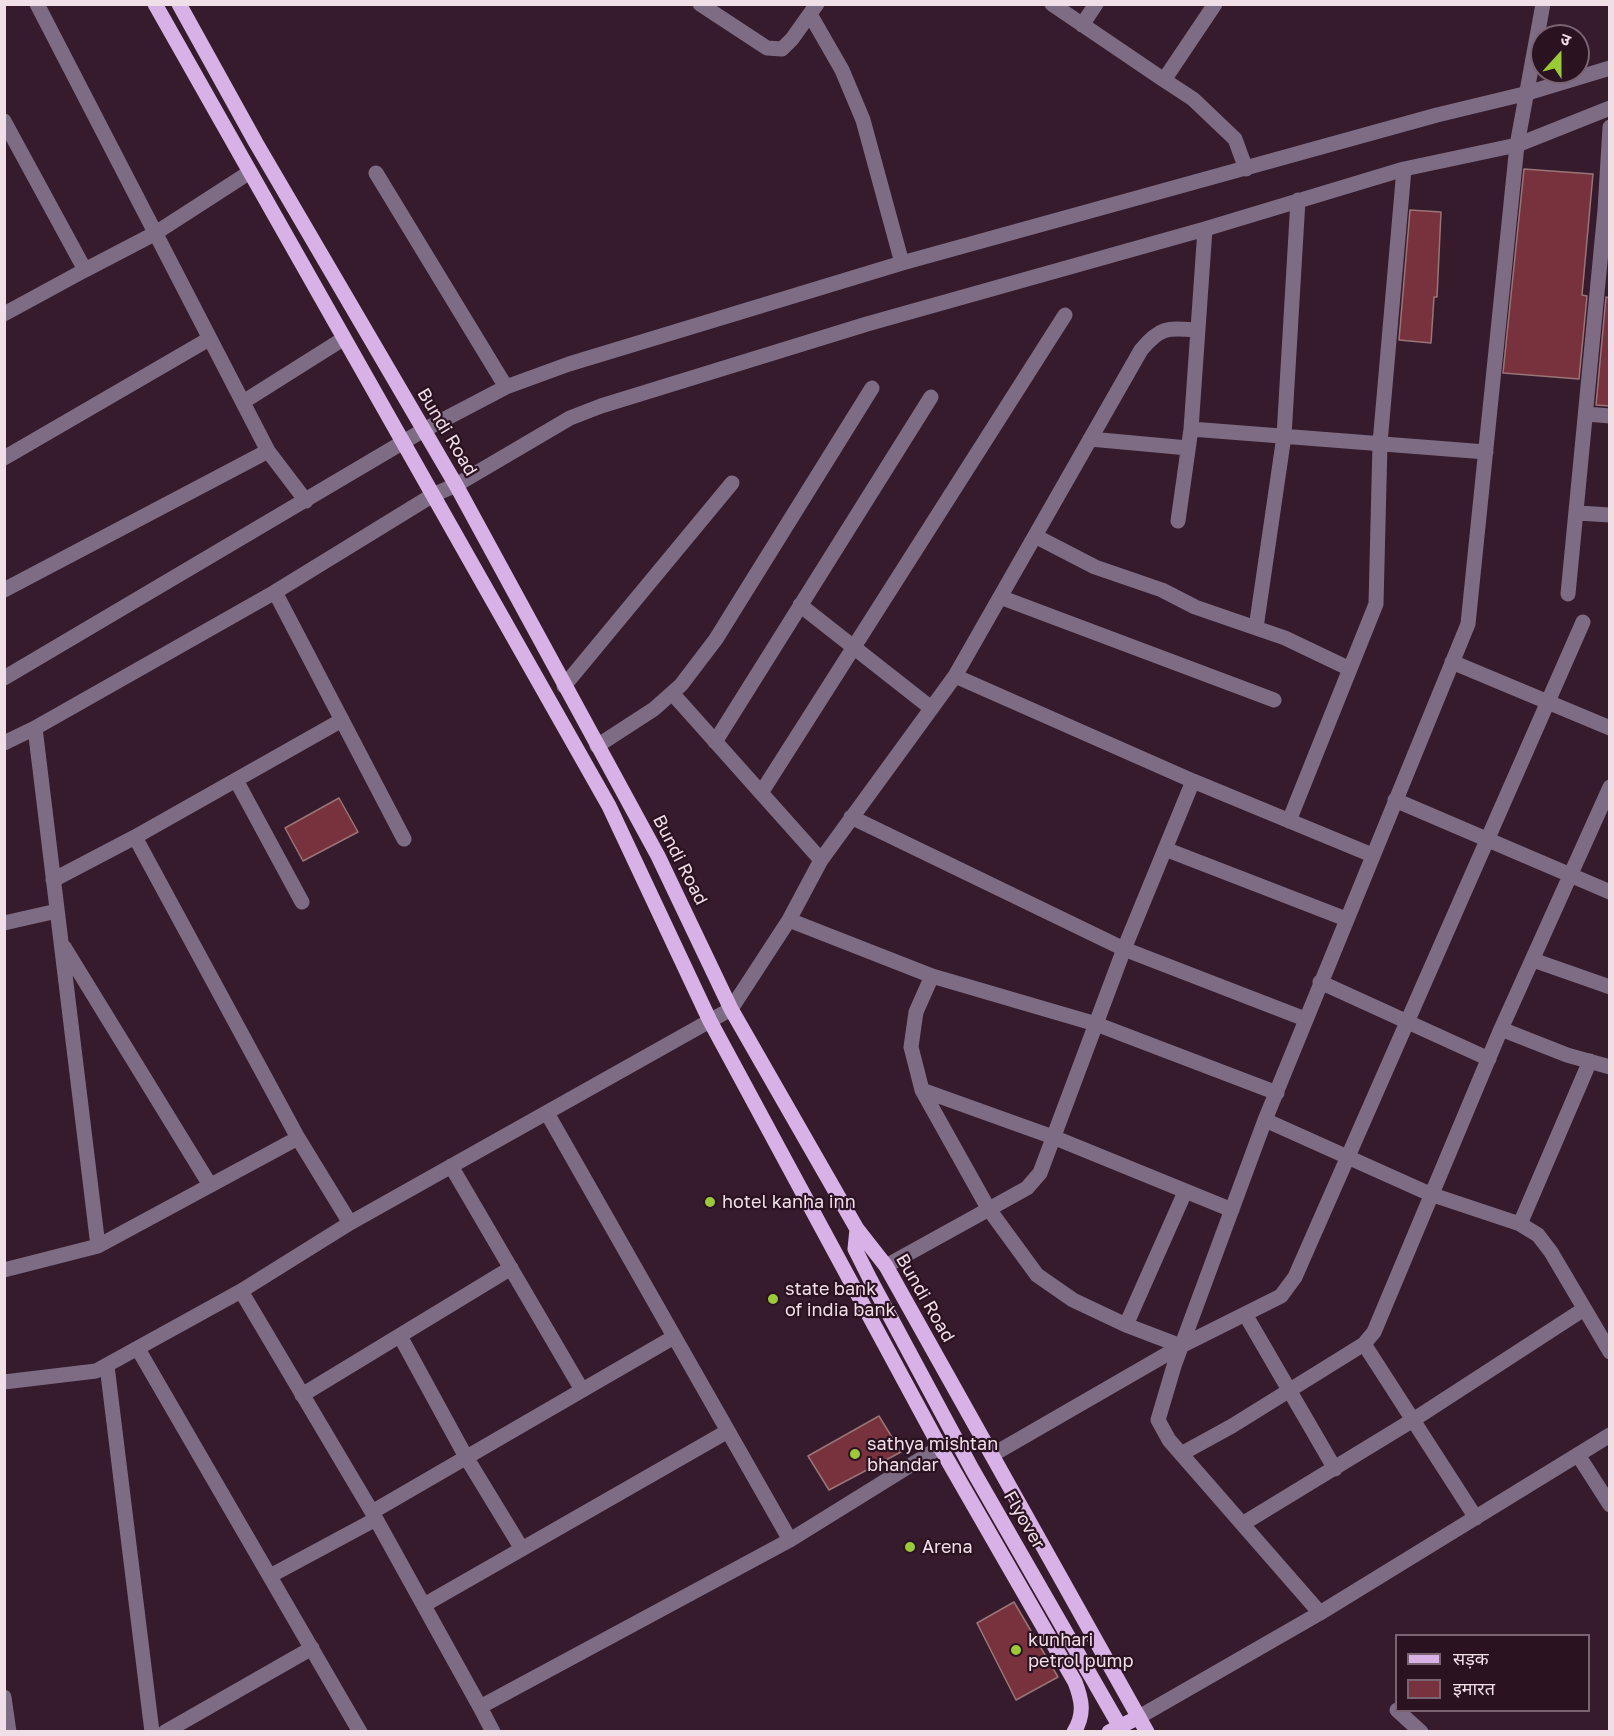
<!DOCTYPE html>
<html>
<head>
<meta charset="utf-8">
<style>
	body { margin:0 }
	#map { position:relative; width:1614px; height:1736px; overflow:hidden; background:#351b2b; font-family:"Golos Text","Noto Sans Devanagari",sans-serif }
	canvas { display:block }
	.frame { position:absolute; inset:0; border:6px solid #f1dfe8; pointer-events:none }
	.legend { position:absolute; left:1395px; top:1634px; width:195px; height:78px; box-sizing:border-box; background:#2b1221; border:2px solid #7a6471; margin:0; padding:8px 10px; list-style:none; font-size:18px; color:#f1dfe8 }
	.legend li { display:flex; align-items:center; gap:12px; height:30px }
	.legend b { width:30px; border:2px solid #7a6471 }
	.north { position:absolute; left:1530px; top:24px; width:60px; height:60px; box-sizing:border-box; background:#2b1221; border:2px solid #7a6471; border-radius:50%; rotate:21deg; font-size:16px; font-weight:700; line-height:24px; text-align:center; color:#f1dfe8 }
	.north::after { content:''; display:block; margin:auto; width:21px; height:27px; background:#9acb34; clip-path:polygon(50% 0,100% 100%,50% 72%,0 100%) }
</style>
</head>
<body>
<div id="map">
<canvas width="1614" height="1736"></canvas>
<div class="frame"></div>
<ul class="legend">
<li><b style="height:8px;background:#d8b2e7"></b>सड़क</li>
<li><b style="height:16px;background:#78323d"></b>इमारत</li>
</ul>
<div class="north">उ</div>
</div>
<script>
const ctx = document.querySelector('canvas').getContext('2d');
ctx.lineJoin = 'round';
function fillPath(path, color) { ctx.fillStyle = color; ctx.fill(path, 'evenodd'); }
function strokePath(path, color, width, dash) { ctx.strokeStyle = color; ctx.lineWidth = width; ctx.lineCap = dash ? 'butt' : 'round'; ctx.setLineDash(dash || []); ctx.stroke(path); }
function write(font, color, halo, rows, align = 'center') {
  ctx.font = font + ' "Golos Text",sans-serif'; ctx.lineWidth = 4.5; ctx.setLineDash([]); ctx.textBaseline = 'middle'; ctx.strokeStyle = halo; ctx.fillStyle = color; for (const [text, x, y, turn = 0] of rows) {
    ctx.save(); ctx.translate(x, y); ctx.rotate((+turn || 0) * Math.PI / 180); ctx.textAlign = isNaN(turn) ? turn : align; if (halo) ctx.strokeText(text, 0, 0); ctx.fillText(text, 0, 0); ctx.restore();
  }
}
const building = new Path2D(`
	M1524,169L1593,174L1582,295L1587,296L1579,379L1503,373Z
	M1410,210L1441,212L1437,297H1434L1431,343L1399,340Z
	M1606,297L1610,298V406L1596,405Z
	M339,798L358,832L303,861L285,828Z
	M879,1416L901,1452L829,1490L808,1456Z
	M1014,1602L1058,1677L1016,1700L977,1623Z`);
const minor = new Path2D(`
	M37,4L268,451L306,501
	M700,4L767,48L782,49L792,39L817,4
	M1052,4L1164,80
	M1215,4L1164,80L1193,99L1235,139L1246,169
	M811,16L842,70L863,120L902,263
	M1082,25L1096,4
	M4,121L85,270L154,234L250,172
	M376,173L506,387
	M4,314L85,270
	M243,402L343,339
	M1587,414L1610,416
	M1191,429L1486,452
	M1090,439L1188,448
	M4,458L209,339
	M1578,513L1610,515
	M1178,521L1191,429L1205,229
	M1035,536L1095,567L1162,590L1195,607L1285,638L1350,669
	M4,590L268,451
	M275,592L404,839
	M1568,594L1605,210L1610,127
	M1000,597L1274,700
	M800,605L931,708
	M1256,628L1284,436L1298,200
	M1452,662L1610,728
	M955,676L1141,350C1161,326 1168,328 1198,330
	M4,678L422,431L506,387L569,364L902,263L1437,115L1524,94L1610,68
	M564,686L732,483
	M672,693L821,860
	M35,728L98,1246L298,1138L350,1223L731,1009L789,920L821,860L955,676L1193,781
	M715,742L931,397
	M4,743L35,728L275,592L433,495L456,485L570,418L601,406L867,324L1205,229L1404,169L1517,145L1610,108
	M597,746L654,709L681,685L716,639L872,388
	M236,780L302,902
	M761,793L1065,315
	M1395,800L1610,892
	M851,817L1124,949L1305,1019
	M1289,821L1376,604L1380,443L1404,169
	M135,837L342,720
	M1165,849L1346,919
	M53,880L135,837L298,1138
	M789,920L932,976L1096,1024L1277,1093
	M4,923L57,911
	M64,947L210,1185
	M1533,960L1610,987
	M932,976L916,1012L911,1047L922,1090L988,1208L1037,1275L1073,1300L1126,1325L1181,1346
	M1320,982L1489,1059
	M1501,1029L1567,1055L1610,1067
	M922,1090L1053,1137L1232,1210
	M547,1113L790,1540L940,1447
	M1265,1120L1430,1194L1520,1224L1538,1235L1551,1252L1610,1352
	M451,1166L582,1390
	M350,1223L241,1291L372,1512
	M1520,1224L1590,1061
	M886,1266L1027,1188L1040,1173L1124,949L1193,781L1372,855
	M4,1270L98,1246
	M1245,1314L1335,1469
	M1126,1325L1185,1192
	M400,1336L466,1457L522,1549
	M674,1337L372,1512L480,1707L790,1540
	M1364,1344L1476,1518
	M138,1349L360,1732
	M107,1366L152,1732
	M4,1382L96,1371L241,1291
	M302,1395L511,1268
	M1181,1454L1232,1426L1364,1344L1374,1332L1501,1029L1610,787
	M992,1455L1181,1346L1281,1296L1295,1277L1583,622
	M1578,1455L1610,1505
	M1244,1523L1413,1420L1584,1309
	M270,1576L376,1519
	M424,1605L728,1431
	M1320,1613L1169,1440L1158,1420L1174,1366L1265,1120L1468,624L1517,145L1543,4
	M4,1697L9,1732
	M480,1707L493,1732
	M1397,1710L1421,1732
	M1139,1717L1320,1613L1610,1435
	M165,1732L312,1648`);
const major = new Path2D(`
	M155,4L609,806L710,1021L940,1447L1075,1682C1082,1700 1085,1714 1074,1732
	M179,4L256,143L456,485L658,856L731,1009L857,1229L886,1266L1147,1732
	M857,1229L855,1249L871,1281
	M1109,1732L1139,1717`);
const majorBridge = new Path2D(`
	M871,1281L972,1469L1123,1732`);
const markers = [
	[710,1202,6,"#9acb34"],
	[773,1299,6,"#9acb34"],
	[855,1454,6,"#9acb34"],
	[910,1547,6,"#9acb34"],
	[1016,1650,6,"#9acb34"]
];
const streetNames = [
	["Bundi Road",447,432,59],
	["Bundi Road",680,860,63],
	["Bundi Road",925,1298,60],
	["Flyover",1024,1520,60]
];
const poiNames = [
	["hotel kanha inn",722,1202],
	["state bank",785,1289],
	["of india bank",785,1310],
	["sathya mishtan",867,1444],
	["bhandar",867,1465],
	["Arena",922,1547],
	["kunhari",1028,1640],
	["petrol pump",1028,1661]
];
fillPath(building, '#78323d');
strokePath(building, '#9a7578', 1.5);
strokePath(minor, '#7e6c85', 15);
strokePath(major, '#d8b2e7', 15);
strokePath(majorBridge, '#d8b2e7', 15);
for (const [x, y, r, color] of markers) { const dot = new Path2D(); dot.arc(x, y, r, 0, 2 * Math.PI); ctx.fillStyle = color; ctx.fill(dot); strokePath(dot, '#2b1221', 2); }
write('18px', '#f1dfe8', '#2b1221', streetNames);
write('18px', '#f1dfe8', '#2b1221', poiNames, 'left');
</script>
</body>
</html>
